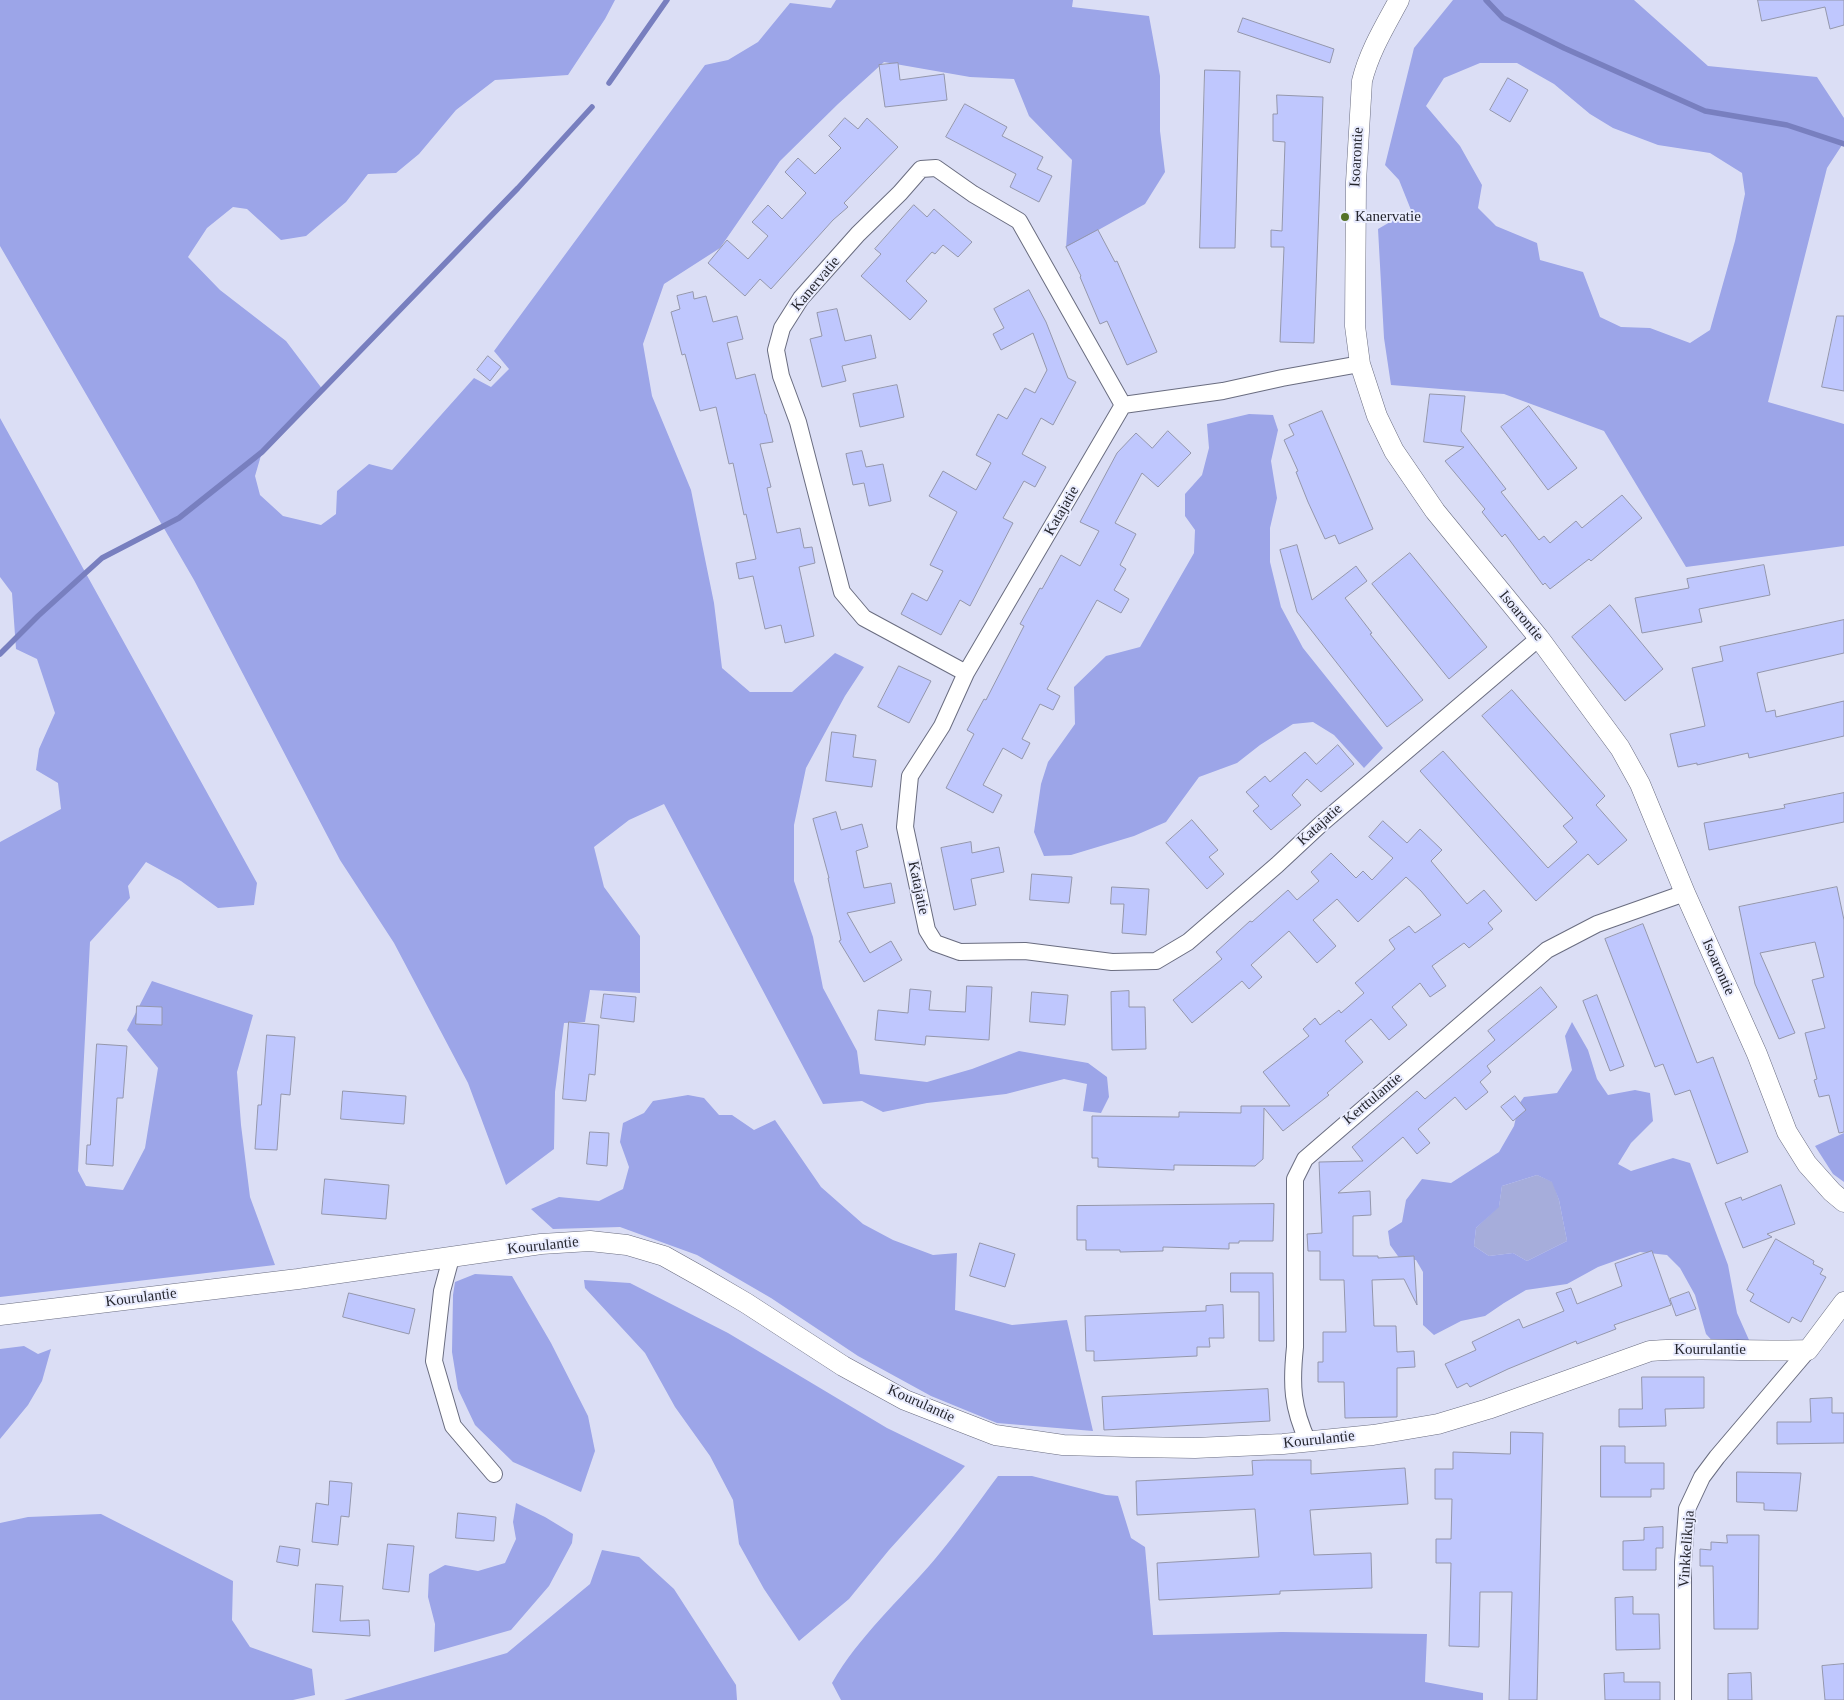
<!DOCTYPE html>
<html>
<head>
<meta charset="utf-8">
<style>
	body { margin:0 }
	canvas { display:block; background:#dbdef5 }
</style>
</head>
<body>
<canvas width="1844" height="1700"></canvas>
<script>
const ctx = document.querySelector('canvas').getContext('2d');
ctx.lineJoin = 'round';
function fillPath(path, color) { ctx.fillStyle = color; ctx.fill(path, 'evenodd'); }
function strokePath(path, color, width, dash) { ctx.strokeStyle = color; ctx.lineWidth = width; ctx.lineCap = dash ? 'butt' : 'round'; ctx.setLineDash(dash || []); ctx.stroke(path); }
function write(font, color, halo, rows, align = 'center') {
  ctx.font = font + ' "Times New Roman",serif'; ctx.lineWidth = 4; ctx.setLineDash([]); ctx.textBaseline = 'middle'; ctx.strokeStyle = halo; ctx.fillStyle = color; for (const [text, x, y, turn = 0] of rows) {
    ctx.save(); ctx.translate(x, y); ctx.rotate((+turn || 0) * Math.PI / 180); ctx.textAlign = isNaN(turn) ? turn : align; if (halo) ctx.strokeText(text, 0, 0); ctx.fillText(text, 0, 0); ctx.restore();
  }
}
const green = new Path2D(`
	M1537,1175L1553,1182L1559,1200L1567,1241L1527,1261L1513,1253L1489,1256L1474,1246L1476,1228L1499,1206L1502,1186Z`);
const forest = new Path2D(`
	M0,0H615L605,19L568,75L495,80L456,110L419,154L396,173L368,174L346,202L306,236L281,240L247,209L233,207L207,228L188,257L220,290L286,341L323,390L262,452L255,476L260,495L283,516L321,525L336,514L337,491L369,464L392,470L474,378L491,387L509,369L494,351L705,65L728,60L758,42L790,3L831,8L836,0H1073L1072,7L1149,16L1160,76V131L1165,172L1145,204L1066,248L1072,160L1029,116L1014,79L970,77L884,62L838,104L780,161L720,248L664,284L643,344L652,396L691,490L714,603L722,668L750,692H792L835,653L864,667L845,696L806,768L794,825V881L813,937L823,988L857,1051L860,1074L927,1082L972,1069L1019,1051L1088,1063L1107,1077L1109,1097L1101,1113L1083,1111L1087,1084L1064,1079L1006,1094L927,1103L883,1112L862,1101L823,1104L664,804L629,820L594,847L604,887L640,936V993L590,990L585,1022L564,1023L555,1092L554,1149L506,1185L468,1083L394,943L340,860L194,580L0,246Z
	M1453,0H1634L1708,66L1817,77L1844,118V142L1827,168L1768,402L1844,424V546L1686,567L1604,431L1504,394L1391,385L1384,338L1378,229L1411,210L1399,180L1385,165L1414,48ZM1480,63H1517L1554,84L1590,114L1613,128L1658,145L1710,153L1742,173L1745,194L1735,241L1710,330L1690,343L1650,328L1621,327L1600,317L1583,272L1540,260L1537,243L1496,226L1478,208L1482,185L1460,146L1426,106L1444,78Z
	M1249,414L1273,415L1278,430L1271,461L1277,498L1270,528V562L1281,607L1303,648L1383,748L1364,768L1334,735L1313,722L1293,724L1260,745L1237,763L1199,777L1166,822L1134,836L1071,855L1044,856L1034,832L1041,784L1048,762L1075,724L1074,687L1106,656L1140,647L1194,553L1195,530L1185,516V494L1202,475L1209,448L1207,424Z
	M0,418L257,883L254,905L218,908L181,881L146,862L128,886L130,898L90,942L78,1171L86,1186L123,1190L145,1148L158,1068L127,1030L152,981L253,1015L237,1072L241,1125L250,1197L275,1265L0,1297V842L61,809L58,783L36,770L39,749L55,713L37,659L16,649L12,593L0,577Z
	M1572,1022L1588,1050L1597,1079L1608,1095L1635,1090L1650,1093L1653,1121L1631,1143L1618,1164L1631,1171L1673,1158L1690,1163L1728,1265L1737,1313L1749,1340L1718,1347L1706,1334L1695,1295L1680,1268L1667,1255L1640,1252L1598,1267L1567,1284L1526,1290L1504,1303L1485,1316L1461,1321L1434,1335L1423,1325V1272L1416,1260L1400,1259L1390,1245L1388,1231L1402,1222L1406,1200L1422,1179L1451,1183L1499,1152L1514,1126L1519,1104L1524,1097L1557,1093L1572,1070L1565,1036ZM1537,1175L1552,1182L1559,1200L1567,1241L1527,1261L1513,1253L1489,1256L1474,1246L1476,1228L1499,1207L1502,1186Z
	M688,1095L704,1098L719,1115H732L754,1130L775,1120L821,1187L863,1224L893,1240L933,1255L957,1253L955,1310L1012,1325L1067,1320L1093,1431L997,1423L931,1396L858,1356L771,1298L697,1255L620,1227L553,1229L531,1209L559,1197L599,1201L623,1189L629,1167L620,1142L623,1123L644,1113L653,1101Z
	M1844,1133V1182L1833,1174L1815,1146Z
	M475,1274L512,1276L551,1343L588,1416L595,1451L581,1492L513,1462L475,1425L458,1389L452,1352L453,1295L455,1282Z
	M584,1280L630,1283L728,1333L887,1428L965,1466L889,1550L849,1599L799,1641L764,1589L739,1544L733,1500L710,1456L675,1407L645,1353L585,1288Z
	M24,1346L38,1354L51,1349L42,1381L28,1405L0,1439V1349Z
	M998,1476H1032L1106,1495L1118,1496L1131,1538L1145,1547L1153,1635L1282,1632L1427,1634L1425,1682L1483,1693V1700H841L832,1683C859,1636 900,1600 935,1559C957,1533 977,1504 998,1476Z
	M516,1503L545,1517L573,1534L572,1543L549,1586L511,1630L434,1652L435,1624L428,1597L429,1574L445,1565L478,1571L505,1563L516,1539L513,1522Z
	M101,1514L233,1581L232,1620L250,1647L312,1669L315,1695L293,1700H0V1523L28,1517Z
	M602,1550L639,1557L674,1589L736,1685L737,1700H344L507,1653L590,1584Z`);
const stream = new Path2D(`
	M1486,0L1503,18L1564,48L1705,111L1787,125L1844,144
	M609,83L667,0
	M0,654L38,616L102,558L179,518L262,452L518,188L592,107`);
const building = new Path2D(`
	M1758,0H1844V25L1830,29L1825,7L1762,21Z
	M1243,18L1334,49L1330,63L1238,32Z
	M898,63L900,80L944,74L947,100L885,107L879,65Z
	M1205,70L1240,71L1235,248H1200Z
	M1508,78L1528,90L1510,122L1490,110Z
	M1277,95L1323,97L1314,343L1280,342L1284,247H1271V230L1282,231L1285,142L1273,141V114H1277Z
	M965,104L1007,127L1002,136L1043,157L1037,169L1052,176L1039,202L1010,187L1016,174L946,137Z
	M845,118L858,129L867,118L898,147L844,203L848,207L833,220L771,289L760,279L745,296L708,263L727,240L748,259L768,236L752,222L768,205L782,219L806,193L785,172L798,158L815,174L841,148L829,136Z
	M914,205L927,217L934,209L972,242L958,257L943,245L935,254L932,252L906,281L927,301L910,320L861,276L881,254L875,249Z
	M1098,230L1115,262L1117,261L1157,352L1127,365L1107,321L1100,324L1080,277L1081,276L1066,247Z
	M1029,290L1046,322L1068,378L1076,382L1053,425L1041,418L1022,454L1046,467L1035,487L1024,481L1003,518L1013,523L970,606L960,600L941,635L901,614L912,593L927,601L943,571L930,565L957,512L929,496L943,471L976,490L991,463L976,455L998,414L1007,419L1025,388L1035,393L1047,370L1033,333L1001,350L993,334L1004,328L994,309Z
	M693,292L694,299L706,296L713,322L737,316L743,339L727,343L736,379L755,374L765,414H766L773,442L760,444L771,487L767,488L777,533L800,528L804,548L812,547L815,563L799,567L814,636L785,643L781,625L765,629L753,576L739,579L736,563L756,559L746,514L744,515L733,463L729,464L716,407L700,411L685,354L682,355L671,312L680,309L677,296Z
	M837,309L845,341L871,335L876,358L842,366L846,381L822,387L810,339L822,336L817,313Z
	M1837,316H1844V391L1822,387Z
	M488,356L501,367L490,381L477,370Z
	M897,385L904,417L860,427L853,394Z
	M1430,394L1465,396L1461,431L1506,489L1501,492L1539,540L1544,536L1550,543L1576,521L1582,528L1622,495L1642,518L1591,561L1589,559L1550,589L1545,583L1543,585L1505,534L1502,537L1482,512L1485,509L1445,461L1464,447L1424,442Z
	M1529,406L1577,468L1548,490L1501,427Z
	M1322,411L1373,529L1339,544L1335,535L1325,539L1308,502L1296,472L1298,471L1284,440L1294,435L1289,425Z
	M1168,431L1191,453L1158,487L1142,473L1115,523L1136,534L1120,565L1126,569L1114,590L1129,599L1121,613L1097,600L1047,689L1060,696L1053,710L1040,704L1022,739L1030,743L1022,759L1003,748L983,785L1002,795L993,813L946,788L974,734L967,730L984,699L986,700L1024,626L1020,624L1040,588L1042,589L1061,555L1080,566L1099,531L1080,522L1117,453L1136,433L1152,448Z
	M862,451L866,467L883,464L891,501L869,506L864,483L853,485L846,454Z
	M1297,545L1312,600L1356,566L1367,581L1345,598L1372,633L1370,634L1423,700L1387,727L1297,612L1280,550Z
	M1410,553L1487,647L1449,679L1372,584Z
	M1764,565L1770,595L1699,609L1702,622L1642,633L1635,598L1689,588L1687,579Z
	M1610,605L1663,669L1625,701L1572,637Z
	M1844,620V653L1757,673L1766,712L1775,710L1776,717L1844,701V736L1749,758L1748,753L1697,765V763L1678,767L1670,734L1705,726L1692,668L1723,661L1720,647Z
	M899,666L931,681L909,723L878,707Z
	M1512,690L1605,796L1596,805L1627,840L1598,865L1588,854L1536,901L1420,771L1443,751L1548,868L1577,842L1563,826L1573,818L1482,716Z
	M832,732L856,735L853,757L876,760L872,787L826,781Z
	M1338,745L1354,764L1321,792L1307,779L1292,795L1301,805L1271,830L1253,811L1259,806L1246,792L1265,776L1270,782L1305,752L1316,764Z
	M1844,793V822L1709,850L1704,823L1785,808L1784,805Z
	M836,812L841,830L862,824L868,847L856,851L864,888L891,883L895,903L847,913L870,953L891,941L902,960L864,982L839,941L841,940L828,878H829L813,819Z
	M1192,820L1218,850L1209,857L1224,874L1207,889L1166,843Z
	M1383,821L1407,843L1420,829L1442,850L1431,861L1467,904L1484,890L1502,911L1488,923L1493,929L1469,948L1464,943L1432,966L1446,986L1430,997L1420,983L1392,1007L1407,1025L1389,1040L1371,1019L1345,1041L1363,1062L1327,1093L1329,1095L1283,1131L1264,1108L1263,1159L1255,1166L1174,1165V1170L1098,1167V1158H1092V1116L1179,1117V1112L1241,1113V1106H1290L1263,1072L1309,1036L1303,1029L1315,1018L1320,1025L1339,1010L1341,1013L1364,993L1355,983L1395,949L1389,940L1409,926L1415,933L1441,915L1421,891L1406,877L1358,922L1337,899L1313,920L1336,946L1317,963L1289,931L1251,965L1262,977L1249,989L1242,981L1192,1023L1173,1000L1222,959L1216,952L1250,921L1252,922L1288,890L1297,900L1319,881L1311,872L1331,853L1356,878L1363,871L1372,880L1393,858L1369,837Z
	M971,842L972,853L999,847L1004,872L971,879L976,905L954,910L941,848Z
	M1032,874L1072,877L1069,903L1030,900Z
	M1112,887L1149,889L1146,935L1122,933L1124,904H1111Z
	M1837,887L1844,920V1132L1839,1133L1829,1095L1819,1097L1814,1080L1817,1079L1805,1033L1825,1028L1812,980L1824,977L1815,942L1760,953L1795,1033L1779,1039L1755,984L1739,907Z
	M1643,924L1697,1063L1713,1057L1748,1152L1717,1164L1690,1090L1675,1095L1663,1064L1655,1067L1605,939Z
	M967,986L992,987L989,1040L926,1036L925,1045L875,1040L878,1010L908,1013L910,989L931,991L929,1010L965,1012Z
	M1541,987L1557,1007L1487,1066L1491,1072L1480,1082L1488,1092L1466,1110L1455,1097L1418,1129L1430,1143L1417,1154L1403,1137L1338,1193L1370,1191L1371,1215L1353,1216V1256H1378V1258L1414,1256L1417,1305L1404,1279L1372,1280L1374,1326H1396L1397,1352L1414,1351L1415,1367L1397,1368V1417L1345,1418L1344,1382H1318V1362H1323V1332H1346L1344,1280H1320V1251H1308L1307,1234L1322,1233L1319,1162L1363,1161L1352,1147L1417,1091L1425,1099L1495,1040L1488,1031Z
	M1129,991V1007H1145L1146,1049L1112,1050L1111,992Z
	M1032,992L1068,995L1065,1025L1030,1022Z
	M604,994L636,997L634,1022L601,1018Z
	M1597,995L1624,1066L1610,1071L1583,1001Z
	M137,1006L162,1007V1025L136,1024Z
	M569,1022L599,1025L595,1075L589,1074L586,1101L563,1099Z
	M267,1035L295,1037L290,1095L281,1094L277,1150L255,1149L258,1105H261Z
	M97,1044L127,1046L123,1098H117L113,1166L86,1164L87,1145H90Z
	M343,1091L406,1096L404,1124L341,1119Z
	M1515,1096L1526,1110L1513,1121L1501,1107Z
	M590,1132L609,1133L607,1166L587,1164Z
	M325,1179L389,1185L386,1219L322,1214Z
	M1781,1185L1795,1224L1767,1234L1772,1237L1743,1248L1725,1203L1741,1197L1742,1200Z
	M1274,1204L1273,1241H1239V1243H1229V1249L1163,1247V1251L1120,1252V1250H1086V1240H1077V1206Z
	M1776,1239L1814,1261L1813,1264L1823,1269L1820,1274L1826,1277L1801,1322L1792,1317L1789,1323L1750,1301L1754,1294L1747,1290Z
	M980,1243L1015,1254L1005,1287L970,1276Z
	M1652,1251L1671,1305L1614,1325L1616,1329L1577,1344L1576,1341L1508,1369L1470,1387L1467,1383L1457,1388L1445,1364L1476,1350L1472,1342L1519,1319L1523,1328L1564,1311L1556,1293L1571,1288L1577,1304L1622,1286L1615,1264Z
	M1231,1273H1273L1274,1341H1259V1292H1231Z
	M1689,1292L1696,1309L1676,1316L1670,1299Z
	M349,1293L415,1309L409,1334L343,1317Z
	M1223,1305L1224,1338H1209L1210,1347H1197V1356L1094,1361V1351H1086L1085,1316L1206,1311V1306Z
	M1642,1377H1704V1408L1665,1409L1666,1426L1619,1427V1409H1642Z
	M1268,1389L1270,1421L1104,1430L1102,1397Z
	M1832,1398V1413H1844V1443L1777,1444V1422H1811L1810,1399Z
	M1511,1432L1543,1433L1537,1700H1509L1512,1592H1480L1479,1647L1449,1646L1451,1563H1436V1539H1451L1452,1499H1435V1469H1453V1452L1510,1454Z
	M1601,1446H1625V1463H1664V1489H1651V1497H1601Z
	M1266,1460H1311V1474L1405,1468L1408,1504L1310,1510L1314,1555L1371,1553L1372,1588L1280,1591V1594L1159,1600L1157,1563L1259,1557L1255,1509L1137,1515L1136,1481L1253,1475L1252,1461Z
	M1737,1472L1801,1473L1797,1511L1764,1510V1503L1737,1502Z
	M330,1481L352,1483L349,1517L341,1516L338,1545L312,1542L316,1503L328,1505Z
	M458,1513L496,1517L494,1541L456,1538Z
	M1663,1527V1548H1656V1570H1623V1541L1644,1540V1528Z
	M1727,1535H1759L1758,1629H1714L1713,1566H1700V1549L1711,1550V1542L1727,1543Z
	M388,1544L414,1546L409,1592L383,1589Z
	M280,1546L300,1549L298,1566L277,1562Z
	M316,1584L343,1586L340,1621L369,1620L370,1636L313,1632Z
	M1633,1597V1614H1659L1660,1649L1616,1650L1615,1598Z
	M1844,1664V1700H1825L1822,1666Z
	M1624,1673V1682H1660V1700H1605L1604,1674Z
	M1751,1673L1752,1700H1728V1674Z`);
const minor = new Path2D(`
	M1360,364L1282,378L1223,391L1123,405L966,673L942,726L910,776L905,827L927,930L935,943L960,952L1025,951L1112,962L1156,961L1188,942L1277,865L1321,824L1539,638
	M966,673L864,618L842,592L798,422L781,376L776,350L782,328L801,298L858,234L900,193L921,169L936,168L973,194L1019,221L1123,405
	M451,1258L442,1291L434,1361L453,1426L494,1474
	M1308,1442C1292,1407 1291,1385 1295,1347V1179L1305,1159L1547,950L1597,924L1685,893
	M1683,1700V1562L1687,1509L1702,1477L1717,1457L1808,1350`);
const tertiary = new Path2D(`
	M1399,0C1385,26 1369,52 1362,81L1356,182L1355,326L1360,364L1377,416L1394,451L1435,511L1539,638L1620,748L1640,784L1685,893L1757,1054L1787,1132L1807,1164L1832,1192L1844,1202
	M0,1315L298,1279L541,1244L590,1241L627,1245L664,1256L705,1279L746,1303L843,1366L905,1400L995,1435L1063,1445L1132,1447L1195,1448L1283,1444L1373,1435L1438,1424L1488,1409L1650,1351C1703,1347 1755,1352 1808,1350L1844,1302`);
const markers = [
	[1345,217,5,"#547228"]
];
const streetNames = [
	["Isoarontie",1357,157,-87],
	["Kanervatie",816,284,-50],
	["Katajatie",1062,511,-60],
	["Isoarontie",1521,616,50],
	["Katajatie",1320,825,-42],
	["Katajatie",918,888,78],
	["Isoarontie",1718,967,66],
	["Kerttulantie",1373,1099,-40],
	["Kourulantie",543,1246,-6],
	["Kourulantie",141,1298,-7],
	["Kourulantie",1710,1350],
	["Kourulantie",921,1404,24],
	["Kourulantie",1319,1440,-6],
	["Vinkkelikuja",1687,1549,-86]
];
const poiNames = [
	["Kanervatie",1355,217]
];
fillPath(green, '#a6addb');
fillPath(forest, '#9ca5e8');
strokePath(stream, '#787fbf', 5.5);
fillPath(building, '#bfc7fe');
strokePath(building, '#9497ac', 1);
strokePath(minor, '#6a6d80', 18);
strokePath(tertiary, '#6a6d80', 21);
strokePath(minor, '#fff', 16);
strokePath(tertiary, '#fff', 20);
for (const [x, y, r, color] of markers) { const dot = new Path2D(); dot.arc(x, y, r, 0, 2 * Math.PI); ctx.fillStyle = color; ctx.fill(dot); strokePath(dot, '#e9ecfe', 2); }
write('15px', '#25262e', '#e9ecfe', streetNames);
write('15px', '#25262e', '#e9ecfe', poiNames, 'left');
</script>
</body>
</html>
